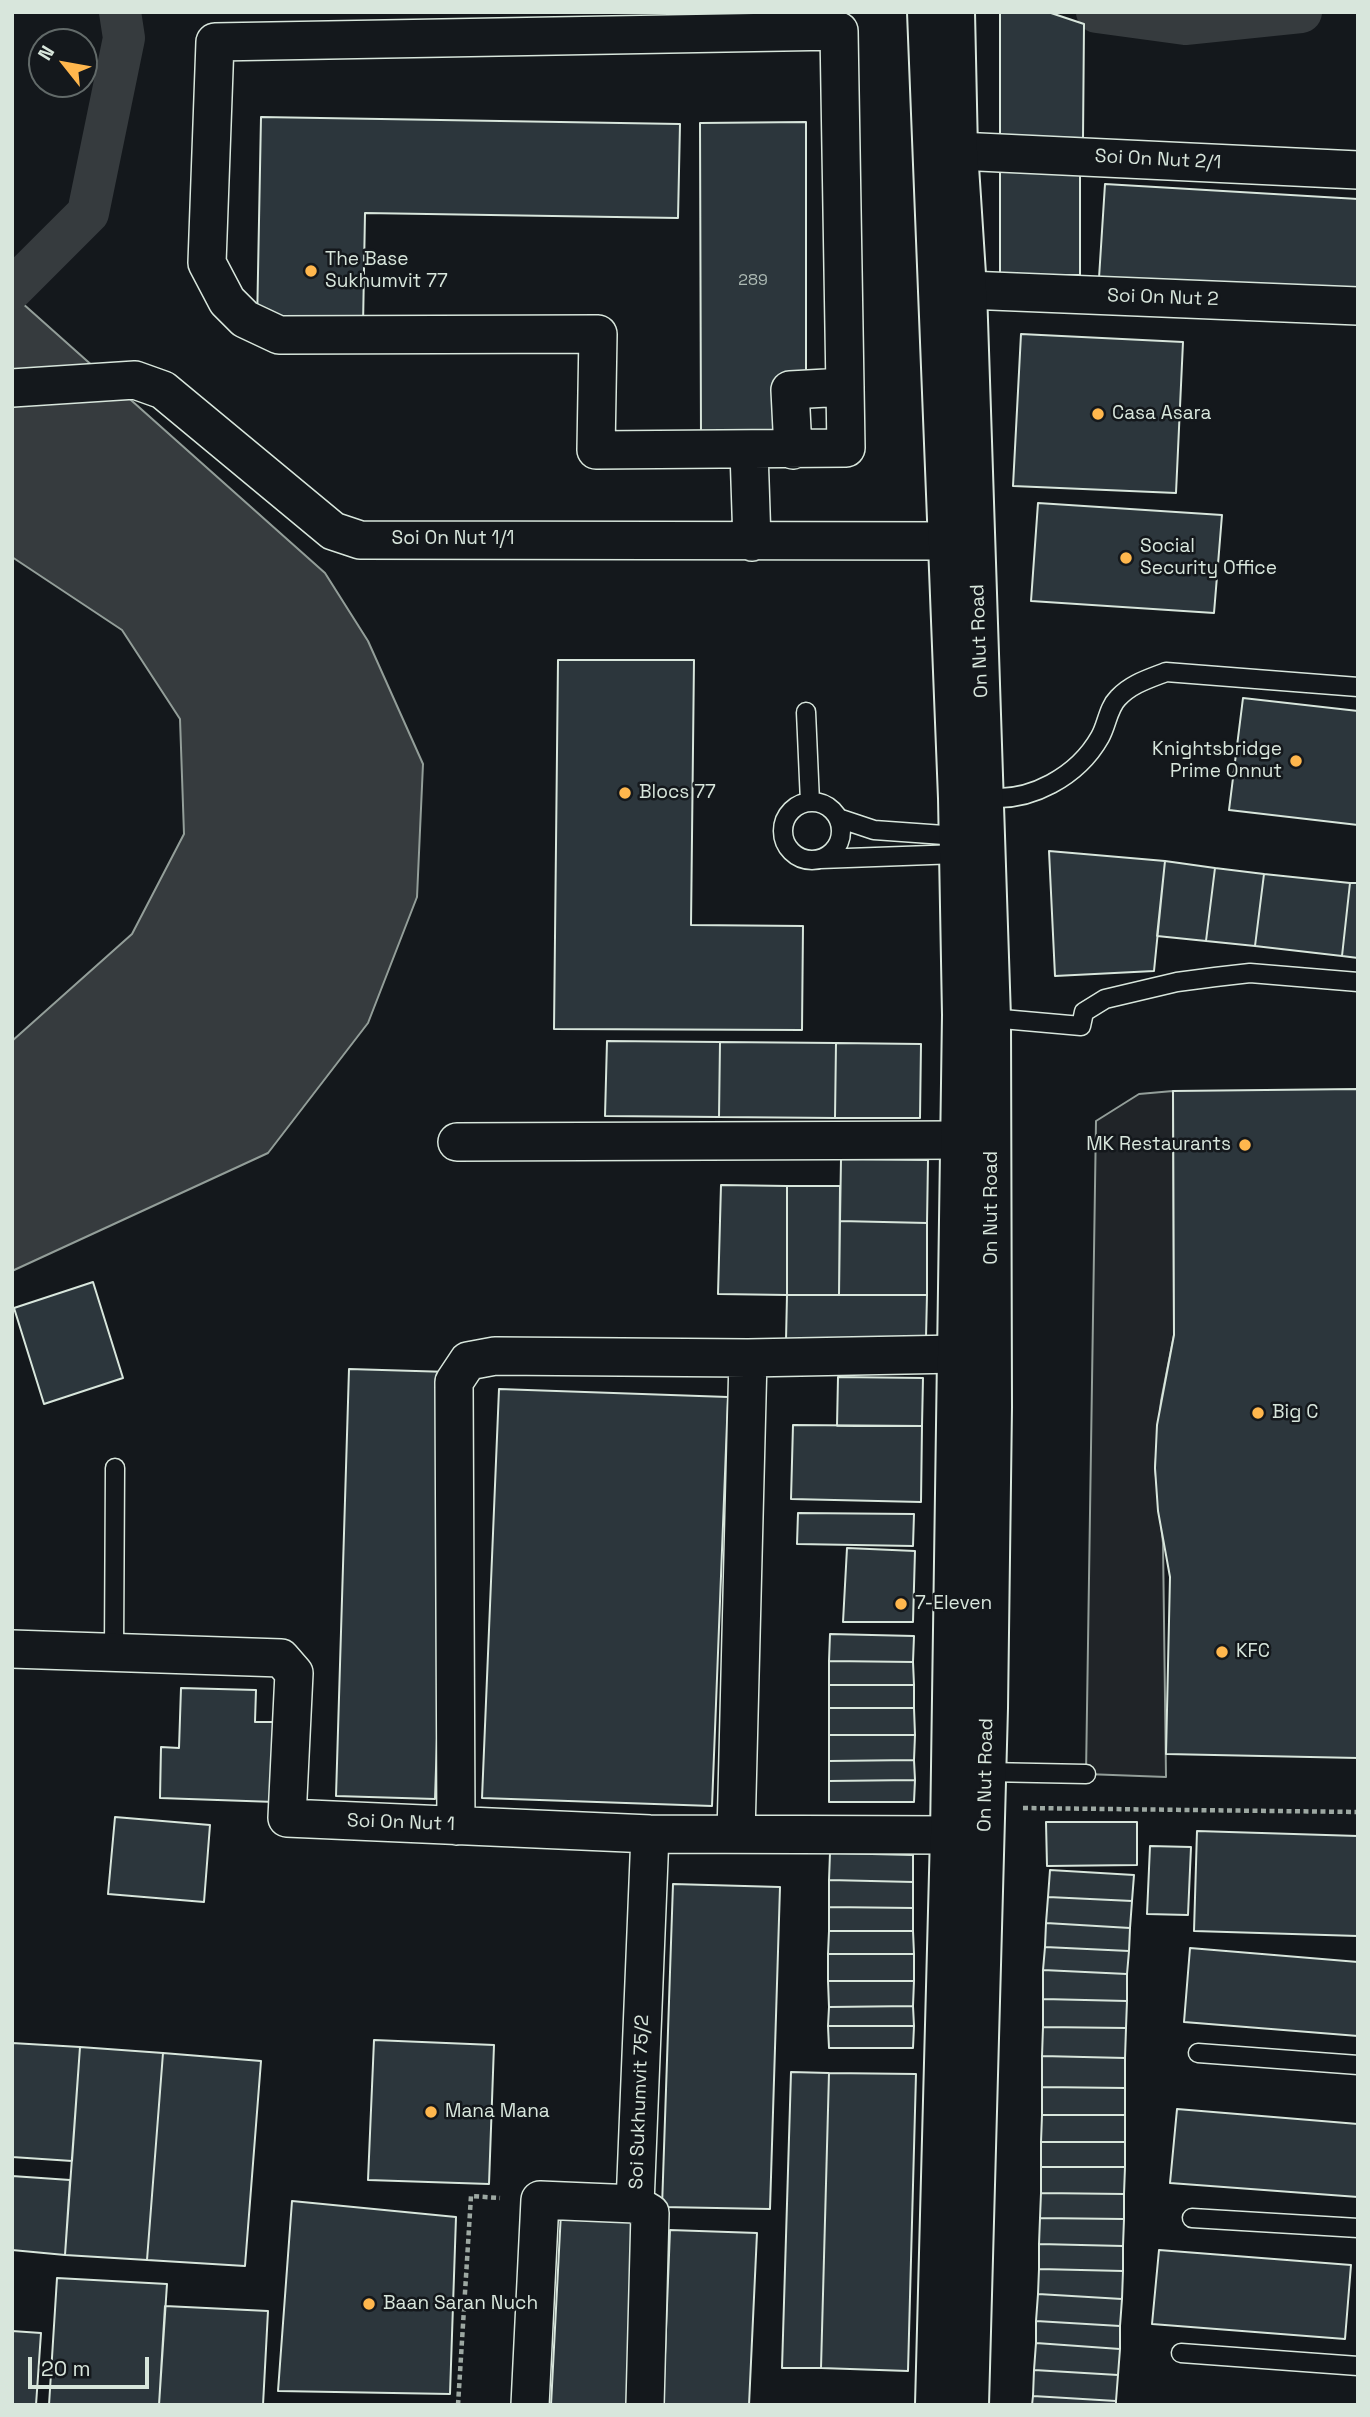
<!DOCTYPE html>
<html>
<head>
<meta charset="utf-8">
<style>
	body { margin:0 }
	#map { position:relative; width:1370px; height:2417px; overflow:hidden; background:#14181c; font-family:"Space Grotesk",sans-serif }
	canvas { display:block }
	.frame { position:absolute; inset:0; border:14px solid #d8e6dc; pointer-events:none }
	.north { position:absolute; left:28px; top:28px; width:70px; height:70px; box-sizing:border-box; background:#14181c; border:2px solid #626a69; border-radius:50%; rotate:301deg; font-size:19px; font-weight:700; line-height:28px; text-align:center; color:#d8e6dc }
	.north::after { content:''; display:block; margin:auto; width:24px; height:32px; background:#ffb74d; clip-path:polygon(50% 0,100% 100%,50% 72%,0 100%) }
	.scale { position:absolute; left:28px; top:2357px; width:121px; height:32px; box-sizing:border-box; border:4px solid #d8e6dc; border-top:0; padding-left:9px; font-size:21px; line-height:24px; white-space:nowrap; color:#d8e6dc; -webkit-text-stroke:5px #14181c; paint-order:stroke }
</style>
</head>
<body>
<div id="map">
<canvas width="1370" height="2417"></canvas>
<div class="frame"></div>
<div class="north">N</div>
<div class="scale">20 m</div>
</div>
<script>
const ctx = document.querySelector('canvas').getContext('2d');
ctx.lineJoin = 'round';
function fillPath(path, color) { ctx.fillStyle = color; ctx.fill(path, 'evenodd'); }
function strokePath(path, color, width, dash) { ctx.strokeStyle = color; ctx.lineWidth = width; ctx.lineCap = dash ? 'butt' : 'round'; ctx.setLineDash(dash || []); ctx.stroke(path); }
function write(font, color, halo, rows, align = 'center') {
  ctx.font = font + ' "Space Grotesk",sans-serif'; ctx.lineWidth = 5; ctx.setLineDash([]); ctx.textBaseline = 'middle'; ctx.strokeStyle = halo; ctx.fillStyle = color; for (const [text, x, y, turn = 0] of rows) {
    ctx.save(); ctx.translate(x, y); ctx.rotate((+turn || 0) * Math.PI / 180); ctx.textAlign = isNaN(turn) ? turn : align; if (halo) ctx.strokeText(text, 0, 0); ctx.fillText(text, 0, 0); ctx.restore();
  }
}
const green = new Path2D(`
	M1173,1091L1174,1335L1161,1401L1155,1468L1163,1543L1166,1777L1086,1774L1096,1121L1139,1094Z`);
const water = new Path2D(`
	M12,294L325,573L368,641L423,764L417,897L368,1023L268,1153L12,1271V1041L132,934L184,834L180,719L122,630L12,557Z`);
const canal = new Path2D(`
	M1097,12L1185,24L1301,12
	M12,289L88,213L124,38L120,12`);
const building = new Path2D(`
	M1000,12H1048L1084,24L1083,138L1000,137Z
	M261,117L680,124L678,218L365,213L363,326L257,325Z
	M806,122V439L701,440L700,123Z
	M1000,172H1080V275H1000Z
	M1105,184L1358,199V294L1099,278Z
	M1021,334L1183,342L1176,493L1013,486Z
	M1038,503L1222,515L1214,613L1031,601Z
	M558,660H694L691,925L803,926L802,1030L554,1029Z
	M1243,698L1358,711V825L1229,810Z
	M1049,851L1165,861L1154,971L1055,976Z
	M1165,861L1215,868L1206,941L1157,936Z
	M1215,868L1264,874L1255,946L1206,941Z
	M1264,874L1350,883L1342,956L1255,946Z
	M1350,883H1358V958L1342,956Z
	M607,1041L720,1042L719,1117L605,1116Z
	M720,1042L836,1043L835,1118L719,1117Z
	M836,1043L921,1044L920,1118H835Z
	M1358,1089V1758L1166,1754L1170,1577L1158,1511L1155,1468L1157,1425L1174,1335L1173,1091Z
	M841,1159L928,1160L927,1223L840,1221Z
	M721,1185L787,1186V1295L718,1294Z
	M787,1186H840L839,1295H787Z
	M840,1221L927,1223V1295H839Z
	M93,1282L123,1378L44,1404L14,1308Z
	M787,1295H927L926,1337L786,1340Z
	M349,1369L449,1372L435,1799L336,1796Z
	M838,1377L923,1378L922,1426H837Z
	M499,1389L728,1397L712,1806L482,1798Z
	M793,1425L922,1426L921,1502L791,1499Z
	M798,1513L914,1514L913,1546L797,1544Z
	M847,1548L915,1551L913,1622H843Z
	M830,1634L914,1636L913,1662L829,1661Z
	M829,1661L913,1662L914,1685H829Z
	M829,1685H914V1708H829Z
	M181,1688L256,1690L255,1722H278L275,1802L160,1798L161,1747L179,1748Z
	M829,1708H914L915,1735H829Z
	M829,1735H915L914,1760L829,1761Z
	M914,1760L915,1780L829,1781V1761Z
	M915,1780L914,1802H829V1781Z
	M115,1817L210,1825L204,1902L108,1894Z
	M1046,1822H1137V1865L1047,1866Z
	M1197,1831L1358,1836V1936L1194,1931Z
	M1150,1846L1191,1847L1188,1915L1147,1914Z
	M830,1853L913,1855V1882L829,1880Z
	M1050,1870L1134,1875L1132,1901L1048,1897Z
	M829,1880L913,1882V1908L829,1907Z
	M673,1884L780,1887L770,2209L662,2207Z
	M1048,1897L1132,1901L1130,1928L1046,1923Z
	M829,1907L913,1908V1931H829Z
	M1046,1923L1130,1928L1129,1951L1045,1947Z
	M829,1931H913L914,1954H828Z
	M1045,1947L1129,1951L1127,1974L1043,1970Z
	M1190,1948L1358,1962V2036L1184,2022Z
	M828,1954H914V1981H828Z
	M1043,1970L1127,1974V2001L1043,1999Z
	M828,1981H914L913,2006L829,2007Z
	M1043,1999L1127,2001L1126,2028L1043,2027Z
	M913,2006L914,2026H828L829,2007Z
	M828,2026H914L913,2048H829Z
	M1043,2027L1126,2028L1125,2058L1042,2056Z
	M374,2040L494,2045L489,2184L368,2180Z
	M12,2043L80,2047L72,2161L12,2157Z
	M80,2047L163,2053L147,2260L65,2255Z
	M163,2053L261,2061L245,2266L147,2260Z
	M1042,2056L1125,2058V2088L1042,2087Z
	M791,2072L829,2073L821,2368H782Z
	M829,2073L916,2074L908,2371L821,2368Z
	M1042,2087L1125,2088V2115H1042Z
	M1177,2109L1358,2124V2197L1170,2183Z
	M1042,2115H1125V2142H1041Z
	M1041,2142H1125V2167H1041Z
	M1041,2167H1125L1124,2194L1041,2193Z
	M12,2176L70,2180L65,2255L12,2250Z
	M1041,2193L1124,2194V2219L1040,2218Z
	M292,2201L456,2217L450,2394L278,2391Z
	M561,2212L639,2216L629,2405H551Z
	M1040,2218L1124,2219L1123,2246L1039,2244Z
	M670,2230L757,2233L749,2405H663Z
	M1039,2244L1123,2246V2271L1039,2269Z
	M1159,2250L1351,2265L1345,2339L1152,2324Z
	M1039,2269L1123,2271L1122,2299L1038,2294Z
	M57,2278L167,2284L159,2405H49Z
	M1038,2294L1122,2299L1120,2326L1036,2321Z
	M165,2306L268,2311L263,2405H159Z
	M1036,2321L1120,2326V2349L1036,2343Z
	M12,2331L41,2333L36,2405H12Z
	M1036,2343L1120,2349L1118,2375L1034,2370Z
	M1034,2370L1118,2375L1116,2401L1033,2396Z
	M1033,2396L1116,2401V2405H1032Z`);
const path = new Path2D(`
	M1023,1808L1358,1812
	M458,2405L471,2196L500,2198`);
const lane = new Path2D(`
	M806,712L810,802
	M986,797C1030,803 1078,776 1100,737C1107,725 1108,708 1118,698C1131,684 1148,679 1166,672L1358,687
	M783 831a29 29 0 1 1 58 0a29 29 0 1 1-58 0Z
	M838,818L874,830L958,836
	M820,859L958,854
	M991,1018L1081,1026L1084,1012L1105,999L1177,982L1215,977L1250,973L1358,982
	M114,1651L115,1468
	M987,1772L1086,1774
	M1198,2053L1358,2065
	M1192,2218L1358,2228
	M1181,2353L1358,2366`);
const street = new Path2D(`
	M839,31L846,448L596,450L598,334L279,335L245,319L227,301L207,263L215,42Z
	M958,151L1358,170
	M967,290L1358,306
	M12,388L135,380L163,390L333,531L360,540L949,541
	M793,450L790,390L845,387
	M749,451L752,542
	M457,1142L959,1140
	M12,1649L281,1658L294,1673L287,1818L650,1834L950,1835
	M456,1826L454,1382L468,1361L495,1356L748,1358L958,1354
	M736,1834L748,1358
	M635,2204L650,1834
	M530,2405L540,2200L635,2204L650,2213L645,2405`);
const primary = new Path2D(`
	M927,12L958,798L962,1015L950,1835L935,2405
	M955,12L958,151L967,290L991,1018L992,1407L988,1708L969,2405`);
const markers = [
	[311,271,7,"#ffb74d"],
	[1098,414,7,"#ffb74d"],
	[1126,558,7,"#ffb74d"],
	[1296,761,7,"#ffb74d"],
	[625,793,7,"#ffb74d"],
	[1245,1145,7,"#ffb74d"],
	[1258,1413,7,"#ffb74d"],
	[901,1604,7,"#ffb74d"],
	[1222,1652,7,"#ffb74d"],
	[431,2112,7,"#ffb74d"],
	[369,2304,7,"#ffb74d"]
];
const numberNames = [
	["289",753,281]
];
const streetNames = [
	["Soi On Nut 2/1",1158,160,3],
	["Soi On Nut 2",1163,298,2],
	["Soi On Nut 1/1",453,539],
	["On Nut Road",980,641,-92],
	["On Nut Road",992,1208,-90],
	["On Nut Road",986,1775,-89],
	["Soi On Nut 1",401,1823,2],
	["Soi Sukhumvit 75/2",640,2102,-88]
];
const poiNames = [
	["The Base",325,260],
	["Sukhumvit 77",325,282],
	["Casa Asara",1112,414],
	["Social",1140,547],
	["Security Office",1140,569],
	["Knightsbridge",1282,750,"right"],
	["Prime Onnut",1282,772,"right"],
	["Blocs 77",639,793],
	["MK Restaurants",1231,1145,"right"],
	["Big C",1272,1413],
	["7-Eleven",915,1604],
	["KFC",1236,1652],
	["Mana Mana",445,2112],
	["Baan Saran Nuch",383,2304]
];
fillPath(green, '#202428');
strokePath(green, '#939e99', 2);
fillPath(water, '#363b3e');
strokePath(water, '#939e99', 2);
strokePath(canal, '#363b3e', 42);
fillPath(building, '#2c363c');
strokePath(building, '#d8e6dc', 2);
strokePath(lane, '#d8e6dc', 21);
strokePath(street, '#d8e6dc', 40);
strokePath(primary, '#d8e6dc', 42);
strokePath(path, '#9da8a2', 4.5, [5, 3.5]);
strokePath(lane, '#14181c', 18);
strokePath(street, '#14181c', 37);
strokePath(primary, '#14181c', 38);
for (const [x, y, r, color] of markers) { const dot = new Path2D(); dot.arc(x, y, r, 0, 2 * Math.PI); ctx.fillStyle = color; ctx.fill(dot); strokePath(dot, '#14181c', 2.5); }
write('16px', '#adbab4', null, numberNames);
write('19px', '#d8e6dc', '#14181c', streetNames);
write('19px', '#d8e6dc', '#14181c', poiNames, 'left');
</script>
</body>
</html>
